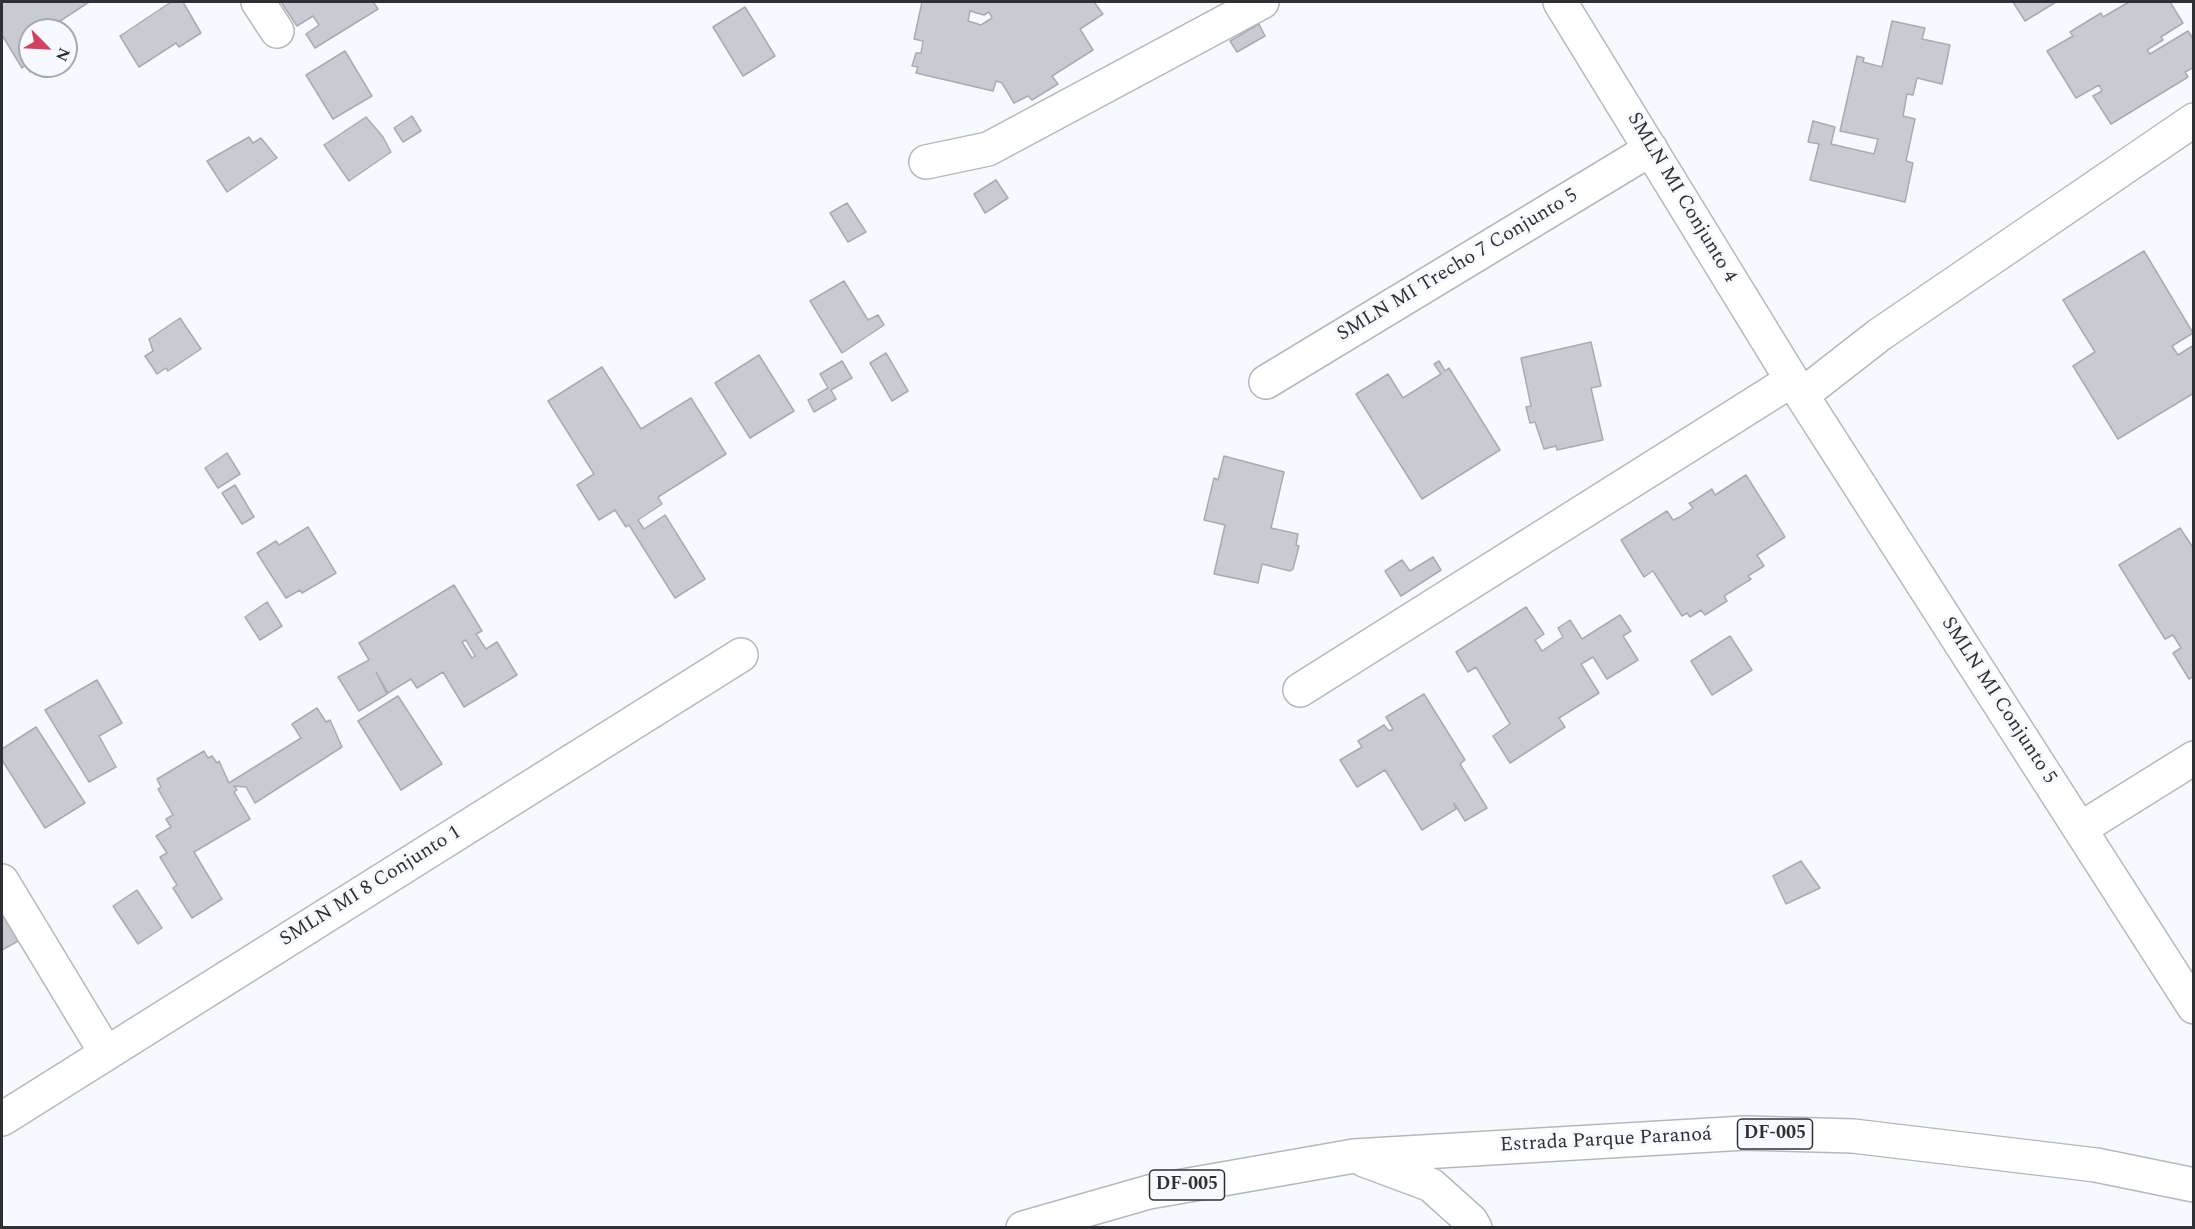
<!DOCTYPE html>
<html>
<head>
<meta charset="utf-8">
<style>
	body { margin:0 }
	#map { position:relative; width:2195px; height:1229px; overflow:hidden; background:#f6faff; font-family:Spectral,serif }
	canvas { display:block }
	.frame { position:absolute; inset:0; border:3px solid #2f3033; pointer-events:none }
	.north { position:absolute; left:18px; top:18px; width:60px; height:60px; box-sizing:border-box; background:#f6faff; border:2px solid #a6a9ad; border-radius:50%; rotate:114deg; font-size:16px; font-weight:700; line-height:24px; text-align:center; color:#2f3033 }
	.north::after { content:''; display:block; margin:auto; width:21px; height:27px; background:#d24260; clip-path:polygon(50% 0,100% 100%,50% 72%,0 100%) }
</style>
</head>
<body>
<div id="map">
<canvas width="2195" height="1229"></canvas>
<div class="frame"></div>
<div class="north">N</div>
</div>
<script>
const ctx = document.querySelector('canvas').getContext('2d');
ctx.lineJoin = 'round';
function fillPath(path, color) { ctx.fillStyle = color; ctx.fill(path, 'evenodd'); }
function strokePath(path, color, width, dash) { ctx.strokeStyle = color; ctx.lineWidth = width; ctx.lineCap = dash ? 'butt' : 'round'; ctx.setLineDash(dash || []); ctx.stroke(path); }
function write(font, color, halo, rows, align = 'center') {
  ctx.font = font + ' Spectral,serif'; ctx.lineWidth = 6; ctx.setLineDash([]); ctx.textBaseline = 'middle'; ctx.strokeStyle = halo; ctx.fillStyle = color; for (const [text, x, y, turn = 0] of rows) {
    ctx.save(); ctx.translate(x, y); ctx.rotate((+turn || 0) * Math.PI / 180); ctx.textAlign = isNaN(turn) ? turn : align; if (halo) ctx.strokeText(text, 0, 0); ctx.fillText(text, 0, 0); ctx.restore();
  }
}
const building = new Path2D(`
	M2,2H89L57,23L61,30H30V66H39L30,72L26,65L22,68L2,35Z
	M171,2H183L201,33L179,47L176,43L139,67L120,36Z
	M281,2H373L378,9L315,48L306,34L319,25L313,16L297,26Z
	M922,2H1094L1103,14L1080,29L1093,50L1052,76L1058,84L1032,100L1028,96L1014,103L1002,83L996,81L993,91L916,73L918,67L912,66L916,53H921L923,41L914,39ZM970,11L984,15L989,12L992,18L981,25L968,21Z
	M2013,2H2056L2025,21Z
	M2129,2H2170L2183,23L2161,37L2163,40L2147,50L2150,54L2188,31L2194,40V67L2185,72L2188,77L2111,124L2093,96L2102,91L2099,85L2076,98L2047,51L2073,36L2070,32L2101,13L2103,17Z
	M745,7L775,56L743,76L713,27Z
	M1892,21L1925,28L1922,39L1950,45L1942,84L1917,78L1913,95L1907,94L1903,116L1915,119L1906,161L1913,163L1905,202L1810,180L1819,144L1808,142L1813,121L1835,127L1831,144L1874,154L1878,139L1840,131L1857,56L1864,58L1863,62L1882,67Z
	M1259,24L1265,36L1237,52L1230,41Z
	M345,51L372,96L333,119L306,75Z
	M412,116L421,131L403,142L394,128Z
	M366,117L383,137L391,152L349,181L324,145Z
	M249,137L253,143L261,138L277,158L227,192L207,161Z
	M996,180L1008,198L985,213L974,194Z
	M847,203L866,232L848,242L830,213Z
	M2144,251L2193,333L2172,346L2178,355L2194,345V393L2118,439L2073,366L2095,352L2063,300Z
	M844,281L868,320L878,315L884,325L842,353L810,301Z
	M180,318L201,349L168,371L166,368L157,374L145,356L153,351L149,339Z
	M1591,342L1601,386L1591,388L1603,440L1557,450L1556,446L1544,449L1535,422L1530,423L1526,407L1531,406L1521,358Z
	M886,353L908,391L892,401L870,363Z
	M759,355L794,411L750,438L715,383Z
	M842,361L852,378L831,390L836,399L814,412L808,400L828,388L820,374Z
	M1439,361L1445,371L1449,368L1500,450L1422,499L1356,394L1388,374L1403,398L1441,374L1434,364Z
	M602,367L641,429L691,398L726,454L658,497L662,504L638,520L644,529L665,515L705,579L675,598L629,525L626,527L615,510L599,520L577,485L594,474L548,401Z
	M227,453L240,474L218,488L205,468Z
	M1224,456L1284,472L1271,528L1298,534L1296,545L1299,546L1293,569L1290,571L1262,564L1258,583L1214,574L1225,525L1204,520L1214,478L1218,480Z
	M1746,475L1785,537L1757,555L1764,566L1748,576L1751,579L1724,596L1727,601L1705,615L1701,610L1690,617L1687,613L1682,616L1653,571L1644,577L1621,540L1667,511L1673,520L1680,517L1693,508L1689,503L1692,502L1712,489L1715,495Z
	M235,485L254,517L242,524L222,493Z
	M308,527L336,573L302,593L300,590L286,598L257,553L276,541L279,545Z
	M2180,528L2194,549V676L2189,679L2173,653L2181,648L2173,635L2165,639L2119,565Z
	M1433,557L1441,570L1401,596L1385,571L1402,560L1410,571Z
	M454,585L482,631L476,634L486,649L497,642L517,675L464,707L443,672L417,688L411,679L388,693L376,672L387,694L359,711L338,677L369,660L359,643ZM466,640L475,656L472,658L462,642Z
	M267,602L282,626L260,640L245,617Z
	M1526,607L1544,634L1535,640L1542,651L1563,637L1558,628L1570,620L1582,639L1620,615L1631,631L1623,636L1638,660L1607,679L1593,657L1581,664L1599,693L1559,718L1565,727L1510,763L1493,736L1510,724L1476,667L1468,672L1456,652Z
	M1730,636L1752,670L1712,695L1691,661Z
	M97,680L122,723L99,736L116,767L89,782L45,710Z
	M1424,694L1465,760L1460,764L1487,808L1465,821L1454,803L1456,809L1422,830L1385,770L1357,787L1340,760L1362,747L1358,741L1384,725L1389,731L1393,729L1386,717Z
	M398,696L442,764L401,790L358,721Z
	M317,708L326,722L330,720L342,747L255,803L246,787L234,786L237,790L234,792L250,819L194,852L222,899L192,918L173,888L177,885L160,857L167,853L156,836L171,827L166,819L173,815L158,789L161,787L157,779L204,751L208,758L212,756L217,763L219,761L229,783L301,738L292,724Z
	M36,727L85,803L45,828L2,760V749Z
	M1801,861L1820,888L1786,904L1773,876Z
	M137,890L162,928L138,944L113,906Z
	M2,914L18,941L2,950Z`);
const minor = new Path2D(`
	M258,2L277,31
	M1560,2L1792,380L2194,1007
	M926,162L988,149L1262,2
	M1266,382L1651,149
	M1802,395L1879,335L2194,120
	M1300,690L1792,380
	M2080,829L2194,758
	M2,881L106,1053
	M2,1119L741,655`);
const major = new Path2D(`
	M1364,1160L1431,1185L1471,1221L1475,1228
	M1023,1228L1149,1192L1354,1156L1745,1133L1853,1136L2096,1165L2194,1185`);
const shields = [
	[1775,1134,75],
	[1187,1185,75]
];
const shieldNames = [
	["DF-005",1775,1134],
	["DF-005",1187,1185]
];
const streetNames = [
	["SMLN MI Conjunto 4",1681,198,59],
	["SMLN MI Trecho 7 Conjunto 5",1458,266,-31],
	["SMLN MI Conjunto 5",1998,701,57],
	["SMLN MI 8 Conjunto 1",371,887,-32],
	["Estrada Parque Paranoá",1606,1141,-3]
];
fillPath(building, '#c8ccd2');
strokePath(building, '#a8acb2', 1.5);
strokePath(minor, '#b4b8be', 36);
strokePath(major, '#b4b8be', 36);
strokePath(minor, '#fff', 33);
strokePath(major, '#fff', 33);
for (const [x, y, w] of shields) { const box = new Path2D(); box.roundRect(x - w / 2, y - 15, w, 30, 4.5); ctx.fillStyle = '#f6faff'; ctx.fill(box); strokePath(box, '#2f3033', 1.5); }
write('bold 18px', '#2f3033', null, shieldNames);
write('20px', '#2f3033', '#f6faff', streetNames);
</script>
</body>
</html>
